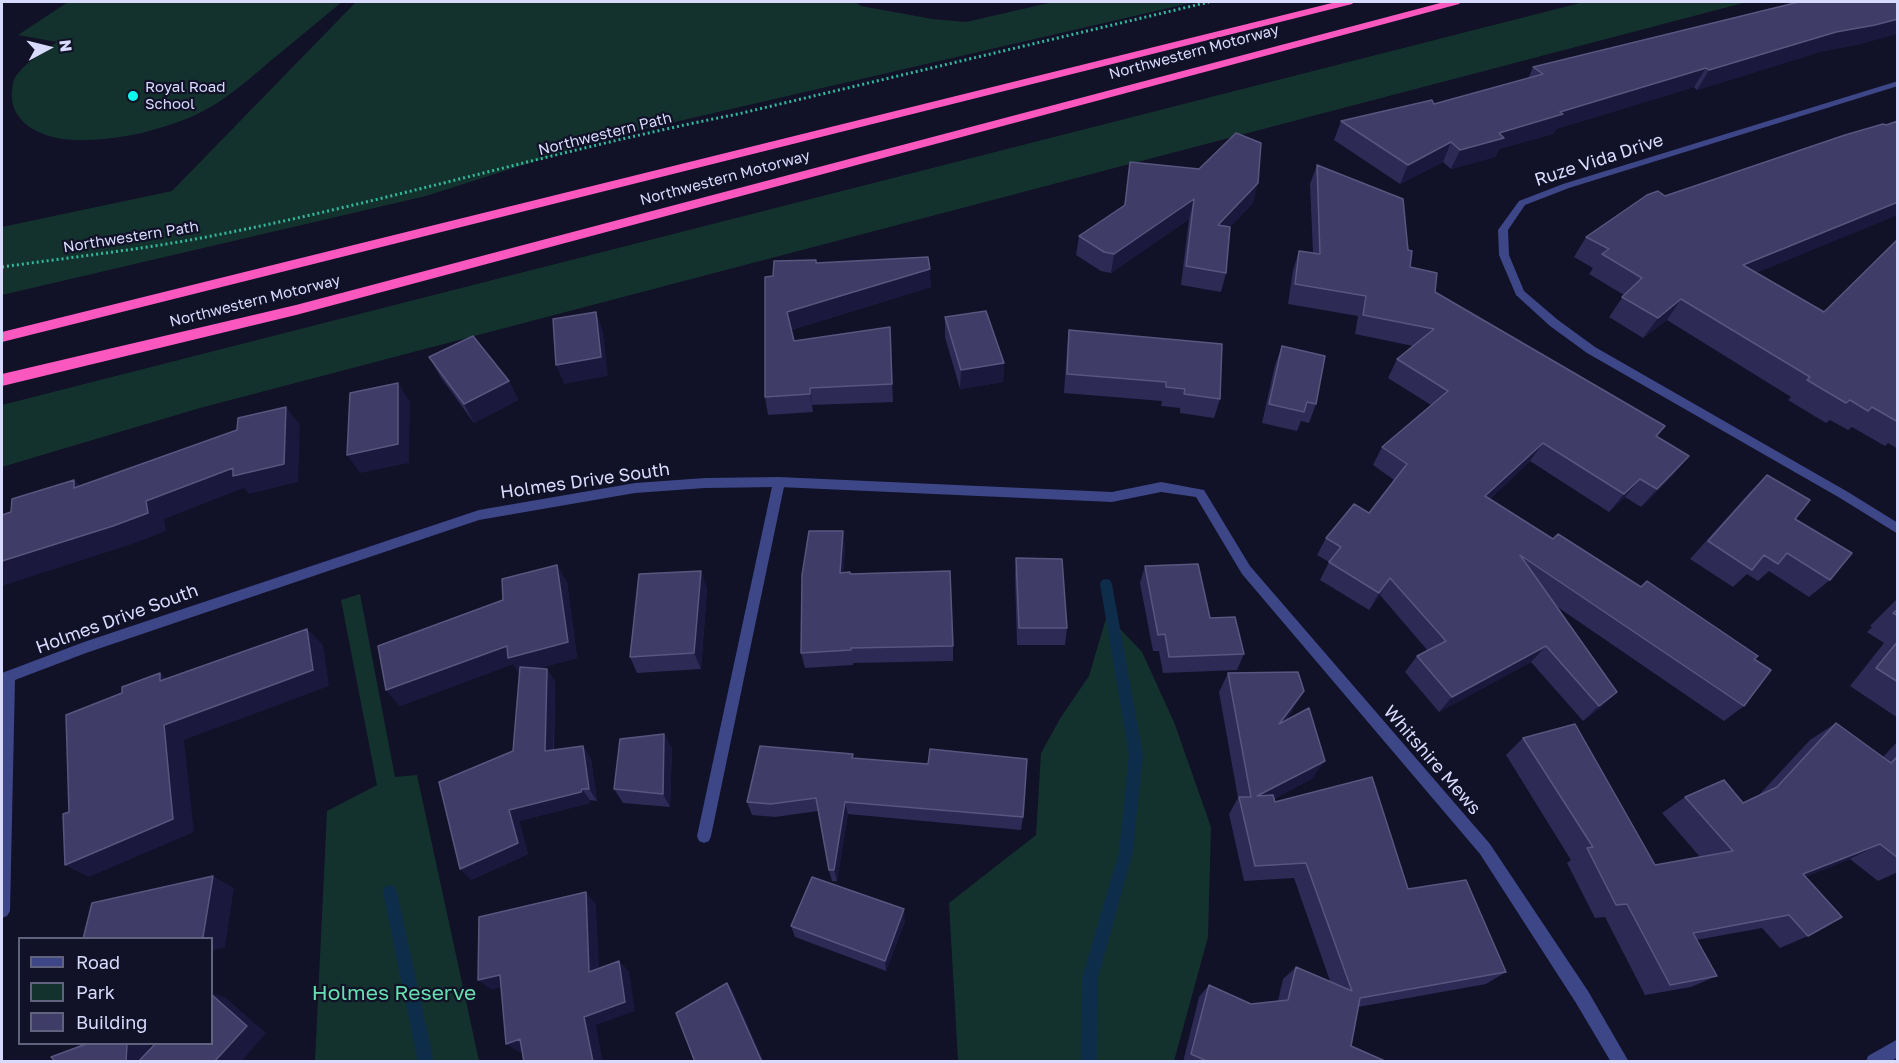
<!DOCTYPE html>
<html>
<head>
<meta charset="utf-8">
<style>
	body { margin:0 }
	#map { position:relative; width:1899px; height:1063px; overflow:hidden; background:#111128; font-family:"Golos Text",sans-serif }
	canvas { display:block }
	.frame { position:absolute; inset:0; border:3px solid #d9dbfe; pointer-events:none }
	.legend { position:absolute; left:18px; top:937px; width:195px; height:108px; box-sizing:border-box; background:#111128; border:2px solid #61627e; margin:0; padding:8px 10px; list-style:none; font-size:18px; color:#d9dbfe }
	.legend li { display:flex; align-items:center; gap:12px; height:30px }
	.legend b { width:30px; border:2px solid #61627e }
	.north { position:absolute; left:18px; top:18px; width:60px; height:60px; -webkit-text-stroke:4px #111128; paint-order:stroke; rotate:83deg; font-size:16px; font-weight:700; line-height:24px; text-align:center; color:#d9dbfe }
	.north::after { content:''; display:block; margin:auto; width:21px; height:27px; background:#d9dbfe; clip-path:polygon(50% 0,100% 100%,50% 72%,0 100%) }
</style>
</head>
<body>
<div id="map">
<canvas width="1899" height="1063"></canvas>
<div class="frame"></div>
<ul class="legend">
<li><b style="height:8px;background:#3d4686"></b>Road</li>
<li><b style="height:16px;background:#14322d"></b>Park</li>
<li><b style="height:16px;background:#3f3d68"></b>Building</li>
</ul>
<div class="north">N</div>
</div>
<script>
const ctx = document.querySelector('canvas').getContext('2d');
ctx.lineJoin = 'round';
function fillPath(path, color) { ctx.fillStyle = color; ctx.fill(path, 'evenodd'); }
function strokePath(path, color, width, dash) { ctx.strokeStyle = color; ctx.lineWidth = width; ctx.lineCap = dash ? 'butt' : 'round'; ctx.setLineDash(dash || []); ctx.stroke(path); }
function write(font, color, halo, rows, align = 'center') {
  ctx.font = font + ' "Golos Text",sans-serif'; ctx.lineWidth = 4.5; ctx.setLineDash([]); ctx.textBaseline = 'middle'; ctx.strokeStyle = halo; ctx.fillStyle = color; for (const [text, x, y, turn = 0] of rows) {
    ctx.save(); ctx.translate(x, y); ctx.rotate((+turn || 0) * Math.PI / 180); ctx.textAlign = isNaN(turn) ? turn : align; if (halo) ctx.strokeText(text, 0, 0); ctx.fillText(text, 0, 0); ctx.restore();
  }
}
const green = new Path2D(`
	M68,2H342C317,22 293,43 268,63C240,87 214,110 178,122C145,134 110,141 75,140C41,139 0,121 15,77C26,62 42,53 57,42L18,35Z
	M356,2H855L861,6L932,19L966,22L1053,2H1195L614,136L426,196L2,295V227L172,191Z
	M1584,2H1747L200,408L2,467V405Z
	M360,594L395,777L417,775L479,1061H315L327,811L377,785L341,600Z
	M1107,615L1142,652L1174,722L1211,827L1208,937L1174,1061H958L949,903L1036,835L1041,753L1061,717L1089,676Z`);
const stream = new Path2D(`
	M1106,579L1110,580L1112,584L1143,755L1133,852L1098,978L1097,1062H1081L1082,978L1119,852L1129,755L1100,584L1102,580Z
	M390,885L395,887L397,892L434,1062H418L383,892L385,887Z`);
const path = new Path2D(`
	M2,267C65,258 128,251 190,240C375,206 554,150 738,114L1209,2`);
const service = new Path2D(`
	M779,477L785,482L711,836L709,841L704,843L699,841L697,836L773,482Z`);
const minor = new Path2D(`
	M1898,81V86L1569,188L1525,205L1508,230L1509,255L1524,291L1558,320L1595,347L1848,492L1898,523V534L1840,498L1587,353L1550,326L1516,295L1499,255L1498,230L1519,201L1563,184Z
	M779,477L1112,492L1161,482L1204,490L1250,566L1490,844L1588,991L1629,1062H1611L1576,1003L1480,854L1242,574L1196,497L1161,492L1112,502L779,487L705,488L635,493L479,520L86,653L15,680L10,911L7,916L2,918V673L84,642L479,510L635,483L705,478Z
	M1898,1039V1057L1890,1062H1866L1868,1056Z`);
const motorway = new Path2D(`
	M1336,2H1354L1352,4L2,342V332Z
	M1444,2H1461L1459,4L296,315L2,386V374L296,305Z`);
const wall = new Path2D(`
	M1790,2H1898L1861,44L1823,51L1697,90L1694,87L1556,129L1553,134L1499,149L1495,157L1451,169L1443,162L1400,184L1334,140L1341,121L1434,104L1528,79L1533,67L1788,4Z
	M1130,162L1253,203L1230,227L1226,273L1221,292L1181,285L1189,219L1111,273L1101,271L1076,255L1079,236L1124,206Z
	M1317,165L1408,250L1410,267L1435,292L1665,426L1657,437L1689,456L1673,475L1641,507L1625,497L1609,512L1530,461L1490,499L1553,539L1641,587L1647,581L1754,659L1744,706L1724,721L1556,606L1617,692L1600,708L1583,721L1531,662L1439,712L1405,672L1417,656L1428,651L1380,595L1369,610L1320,580L1329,562L1317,555L1326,538L1369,513L1394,480L1373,465L1382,447L1431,405L1388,378L1397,359L1413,346L1355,334L1358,316L1288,304L1293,270L1299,251L1313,253L1310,184Z
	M1586,237L1757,273L1824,312L1898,239V449L1888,443L1885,446L1852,427L1848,430L1830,420L1826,423L1788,400L1791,397L1667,320L1643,338L1609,317L1624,295L1589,274L1593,268L1574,257Z
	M816,263L931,287L791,330L794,341L890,327L893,402L812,405L813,412L768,415L765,397L773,276Z
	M945,317L1004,363L1003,382L960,389L945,337Z
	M1069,330L1220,399L1214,418L1180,413V408L1161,406L1162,401L1064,393L1067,349Z
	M1282,346L1316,404L1309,423L1301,421L1297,431L1262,423L1275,365Z
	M429,357L509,381L518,400L474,423L440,376Z
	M1767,475L1795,519L1830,580L1809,597L1769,571L1758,581L1747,574L1733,587L1690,559L1749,493Z
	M843,531L845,548L843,573L850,574L953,646V661L853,663V665L805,668L801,653Z
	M1016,558L1067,628L1065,645H1017L1015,576Z
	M1145,566L1210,618L1244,654L1237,670L1163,673L1159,651H1153L1140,583Z
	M567,582L577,658L540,668L547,669L555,682L554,750L583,746L591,759L597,801L590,800V803L519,821L528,854L471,880L513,751L520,674L513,664L400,706L386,690Z
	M707,588L701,669L637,673L630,657Z
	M1898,598V718L1850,686L1884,643L1867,632L1872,627L1870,626Z
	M1228,673L1293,710L1285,721L1313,778L1274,799L1275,802L1408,889L1506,972L1486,984L1358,1007L1351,1046L1385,1062H1183L1199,997L1209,985L1251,1004L1278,1001L1283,979L1296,967L1330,981L1294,878L1244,881L1229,814L1238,798L1219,692Z
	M1836,723L1883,757L1898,741V872L1878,881L1850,859L1805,877L1808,936L1780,948L1762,928L1696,940L1717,976L1691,987L1645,995L1605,917L1595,918L1567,863L1571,860L1506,755L1523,738L1655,865L1700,857L1662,813L1685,797L1743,803L1758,796L1810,740Z
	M664,734L672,749L670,807L623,803L614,789Z
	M854,759L1023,817L1021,830L848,814L837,881H832L829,870L818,811L775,817L752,815L747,802Z
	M905,921L886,971L795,937L791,926Z`);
const shadedWall = new Path2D(`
	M1898,19V34L1861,44L1823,51L1697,90L1709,70L1836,32Z
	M1706,68L1694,87L1556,129L1553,134L1499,149L1495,157L1451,169L1460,150L1499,133L1560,112Z
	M1451,142L1443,162L1400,184L1408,165Z
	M1258,183L1253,203L1213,245L1218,225Z
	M1194,199L1189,219L1111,273L1114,254Z
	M1898,202V215L1727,285L1743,265Z
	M930,269L931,287L790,330L787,312Z
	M1681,299L1667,320L1643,338L1658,318Z
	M596,312L603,331L608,376L564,384L556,365Z
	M1004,363L1003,382L960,389L961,370Z
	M509,381L518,400L474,423L464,404Z
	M398,383L410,402L409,463L360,473L347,455Z
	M810,388L812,405L813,412L810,394Z
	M286,407L300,425L298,482L249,494L244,488L164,519L166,531L132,544L2,586V561L146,501Z
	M1543,443L1530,461L1474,514L1485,496Z
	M1689,456L1673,475L1641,507L1657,489Z
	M1640,479L1625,497L1609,512L1624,494Z
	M74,480L94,499L74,488Z
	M843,531L845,548L842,589L840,573Z
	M557,565L567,582L577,658L519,674L513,664L400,706L386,690Z
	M701,571L707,588L701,669L694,653Z
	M1390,578L1380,595L1369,610L1379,593Z
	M307,629L323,645L329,686L184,740L194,832L89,877L65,865L164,725Z
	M1546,646L1531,662L1439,712L1452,697Z
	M547,669L555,682L553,763L545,751Z
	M160,673L179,689L160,681Z
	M1304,691L1293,710L1268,742L1279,724Z
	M1617,692L1600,708L1583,721L1599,706Z
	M664,734L672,749L670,807L663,794Z
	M583,746L591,759L597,801L589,789Z
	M1325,761L1313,778L1247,813L1257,796Z
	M582,789L590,800V803L519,821L528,854L471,880L460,869L509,810Z
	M845,802L848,814L837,881L834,870Z
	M1880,844L1850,859L1776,888L1803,874Z
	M213,876L234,888L225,947L212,951V939H196Z
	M586,892L596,904L600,981L589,972Z
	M904,909L905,921L886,971L885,961Z
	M619,961L629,971L635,1011L596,1025L603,1062H593L584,1017Z
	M500,975L513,984L492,990L478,980Z
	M727,983L734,993L764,1062H762Z
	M212,993L226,998L266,1033L241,1062H214Z
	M520,1039L534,1047L519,1052L506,1044Z
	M127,1044H150V1062H126Z`);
const building = new Path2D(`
	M1799,2H1898V19L1875,25L1836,32L1709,70L1706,68L1560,112L1563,114L1499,133L1504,138L1460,150L1451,142L1408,165L1341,121L1432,100L1434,104L1543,74L1533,67Z
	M1898,121V202L1743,265L1824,312L1898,239V422L1872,407L1868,411L1850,400L1846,403L1807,380L1810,377L1681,299L1658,318L1622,297L1642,278L1602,254L1609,249L1586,237L1647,195L1658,191L1665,196L1845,135L1883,124L1886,125Z
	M1236,133L1261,143L1258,183L1218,225L1230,227L1226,273L1186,266L1194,199L1114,254L1104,252L1079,236L1125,205L1130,162L1199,169Z
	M1317,165L1403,199L1408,250L1412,251L1410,267L1437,273L1435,292L1665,426L1656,436L1689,456L1657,489L1640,479L1624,494L1543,443L1485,496L1553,539L1558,534L1641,587L1647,581L1758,656L1754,659L1771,670L1744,706L1520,555L1617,692L1599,706L1546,646L1452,697L1417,656L1446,641L1390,578L1379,593L1329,562L1341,547L1326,538L1354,504L1369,513L1407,464L1382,447L1448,391L1397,359L1434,329L1363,315L1366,296L1295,284L1299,251L1320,254Z
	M928,257L930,269L787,312L794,341L890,327L892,384L810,388V394L765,397V277L773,276L774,261L816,260V263Z
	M986,311L1004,363L961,370L945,317Z
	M596,312L601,357L556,365L553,319Z
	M1069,330L1222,344L1220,399L1184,394L1185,389L1166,387V382L1067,374Z
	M473,336L509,381L464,404L429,357Z
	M1282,346L1325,356L1316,404L1307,402L1304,412L1269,404Z
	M398,383V444L347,455L350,393Z
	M286,407L284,464L233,476V468L146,501L148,513L113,526L2,561V515L11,512L12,499L74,480V488L237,430L238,418Z
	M1767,475L1810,500L1795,519L1852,553L1830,580L1787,553L1778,564L1764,555L1752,570L1708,541Z
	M809,531H843L840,573L850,572V574L950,571L953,646L851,648V650L801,653L802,575Z
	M1016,558L1062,559L1067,628H1019Z
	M1198,564L1210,618L1235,617L1244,654L1169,657L1165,634L1158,635L1145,566Z
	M557,565L568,642L508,658L507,646L386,690L378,646L503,600L502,579Z
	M701,571L694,653L630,657L639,574Z
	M1898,609V616L1893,613Z
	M307,629L313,670L164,725L173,819L65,865L63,814L69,812L66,715L122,693V687L160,673V681Z
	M1898,641V682L1876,668Z
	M520,667L547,669L545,751L583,746L589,789H582L581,792L509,810L518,843L460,869L439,782L513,751Z
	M1298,672L1304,691L1279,724L1309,708L1325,761L1257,796L1273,795L1275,802L1372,777L1408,889L1466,880L1506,972L1360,998L1351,1046L1385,1061V1062H1209L1191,1054L1209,985L1251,1004L1288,1000L1296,967L1352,991L1306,863L1255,866L1239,797H1251L1228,673Z
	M1836,723L1891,763L1898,756V858L1880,844L1803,874L1842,917L1808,936L1789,915L1693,933L1717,976L1670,985L1627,904L1616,905L1587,848L1593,847L1523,738L1575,724L1655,865L1733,851L1685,797L1724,780L1743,803L1777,787Z
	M664,734L663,794L614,789L620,739Z
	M760,746L853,754L852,758L928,764L930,749L1027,759L1023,817L845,802L834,870H829L816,798L771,804L747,802Z
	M213,876L203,937L196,939H83L92,903Z
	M812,877L904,909L885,961L791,926Z
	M586,892L589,972L619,961L625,1002L584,1017L593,1062H524L520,1039L506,1044L500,975L478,980L479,917Z
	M727,983L762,1062H695L676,1013Z
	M212,995L247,1026L214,1062H138L155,1044H212Z
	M86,1044H127L126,1062H56L51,1057Z`);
const markers = [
	[133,96,6,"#0af9ec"]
];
const farStreetnames = [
	["Northwestern Motorway",1194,52,-15],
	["Northwestern Path",605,134,-14],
	["Northwestern Motorway",725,178,-15],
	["Northwestern Path",131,237,-9],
	["Northwestern Motorway",255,301,-14]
];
const farPoinames = [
	["Royal Road",145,87],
	["School",145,104]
];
const streetNames = [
	["Ruze Vida Drive",1599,160,-18],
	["Holmes Drive South",585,481,-8],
	["Holmes Drive South",117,619,-20],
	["Whitshire Mews",1432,760,49]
];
const nearParknames = [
	["Holmes Reserve",394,993]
];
fillPath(green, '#14322d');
fillPath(stream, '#0e2d4a');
strokePath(path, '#33b89c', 3, [2, 3]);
fillPath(service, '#3d4686');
fillPath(minor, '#3d4686');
fillPath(motorway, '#fb58bf');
fillPath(wall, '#2d2a56');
fillPath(shadedWall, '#1a183c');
fillPath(building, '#3f3d68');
strokePath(building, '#58567f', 1.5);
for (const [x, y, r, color] of markers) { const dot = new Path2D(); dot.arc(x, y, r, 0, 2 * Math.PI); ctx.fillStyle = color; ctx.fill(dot); strokePath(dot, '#111128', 2); }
write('15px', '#d9dbfe', '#111128', farStreetnames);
write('15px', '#d9dbfe', '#111128', farPoinames, 'left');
write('18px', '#d9dbfe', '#111128', streetNames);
write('21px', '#66dead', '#111128', nearParknames);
</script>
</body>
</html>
